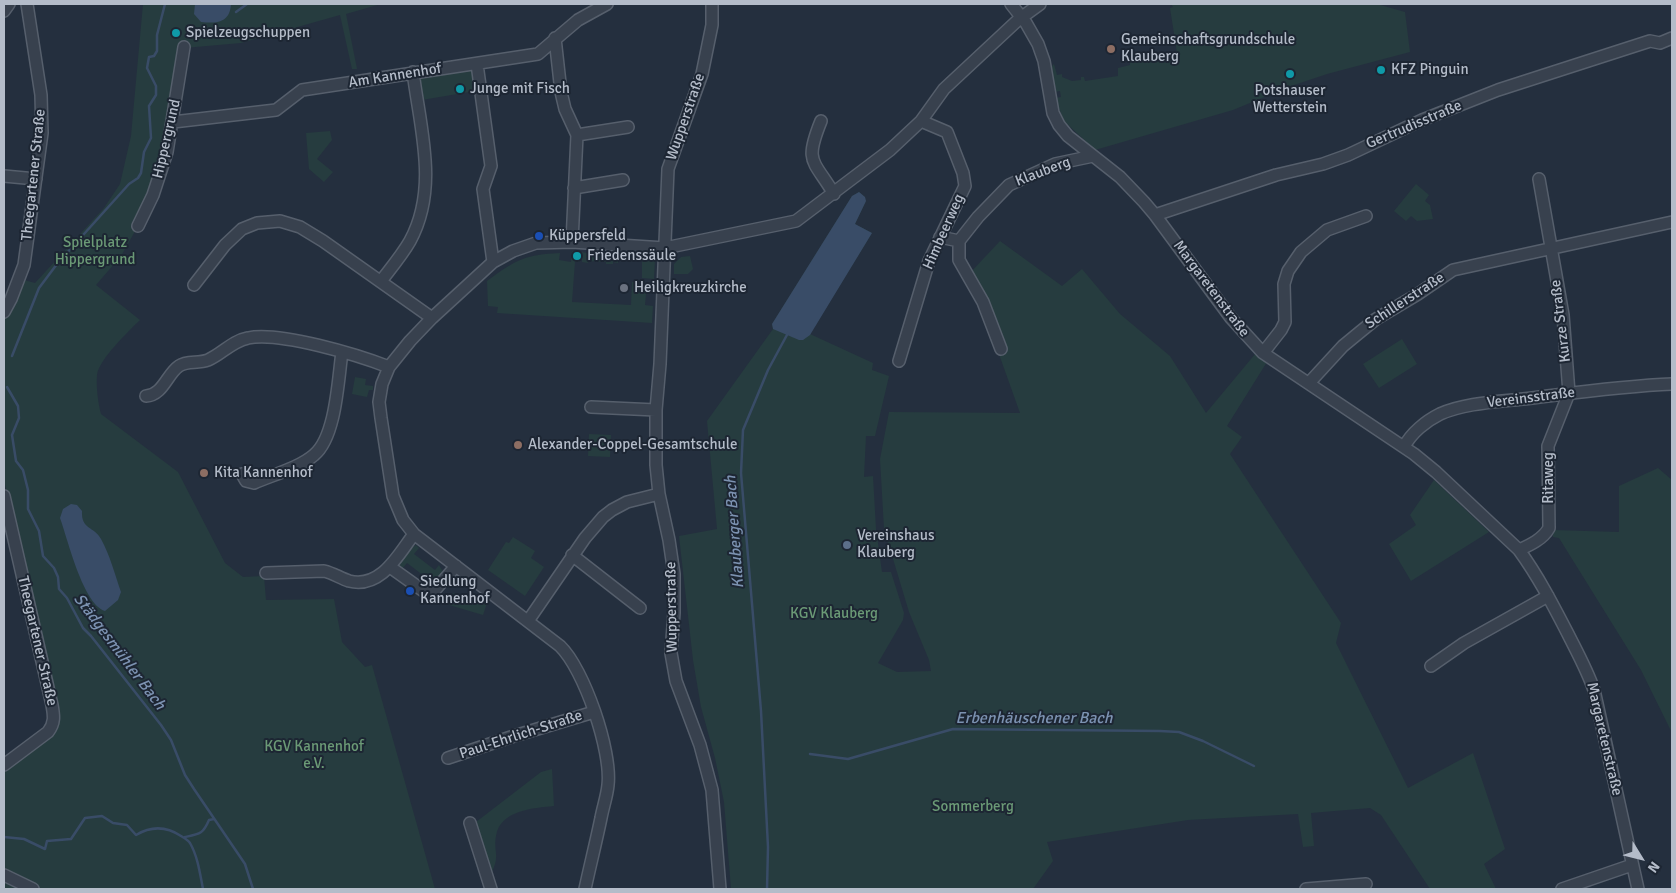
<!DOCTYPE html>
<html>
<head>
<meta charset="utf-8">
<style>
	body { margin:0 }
	#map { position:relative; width:1676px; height:893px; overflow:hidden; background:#242f3e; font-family:Signika,sans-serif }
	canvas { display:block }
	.frame { position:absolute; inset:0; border:5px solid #b4bcc9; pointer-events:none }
	.north { position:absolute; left:1616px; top:833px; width:50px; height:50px; -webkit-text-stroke:4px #1d2633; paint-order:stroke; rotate:126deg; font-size:14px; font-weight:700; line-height:20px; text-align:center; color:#b4bcc9 }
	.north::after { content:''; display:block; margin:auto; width:18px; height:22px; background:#b4bcc9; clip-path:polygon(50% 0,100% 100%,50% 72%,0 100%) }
</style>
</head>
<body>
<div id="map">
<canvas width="1676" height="893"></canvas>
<div class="frame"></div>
<div class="north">N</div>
</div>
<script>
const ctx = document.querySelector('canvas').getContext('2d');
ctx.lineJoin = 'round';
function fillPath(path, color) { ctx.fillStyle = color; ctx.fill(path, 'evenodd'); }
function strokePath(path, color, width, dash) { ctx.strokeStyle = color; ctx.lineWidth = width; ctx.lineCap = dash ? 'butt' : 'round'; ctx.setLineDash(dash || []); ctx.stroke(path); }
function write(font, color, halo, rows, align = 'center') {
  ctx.font = font + ' Signika,sans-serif'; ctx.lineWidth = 4; ctx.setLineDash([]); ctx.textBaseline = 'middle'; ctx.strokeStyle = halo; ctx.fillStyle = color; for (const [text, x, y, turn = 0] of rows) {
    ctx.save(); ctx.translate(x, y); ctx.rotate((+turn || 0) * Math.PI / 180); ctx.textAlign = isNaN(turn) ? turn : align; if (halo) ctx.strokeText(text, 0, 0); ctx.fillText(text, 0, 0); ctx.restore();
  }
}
const green = new Path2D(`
	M143,4H381L346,14L357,69H352L340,15L241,43L184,48L173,122L138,226L121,256L96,285L140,320C129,331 99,359 97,375C96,386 98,403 101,414L178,472L225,563L243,577L264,576L266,600L334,599L342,642L365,667L372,665L435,889H4V769L41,743L56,731V720L4,480V319L24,280L35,283L104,208L120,184L131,136Z
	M1171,4H1377L1405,12L1410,52L1327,74L1291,86L1233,110L1095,150L1064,121L1055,98L1061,97L1060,91L1054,92L1050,68L1054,64L1057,75L1062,74V77L1072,81L1081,80V77H1084L1085,81L1118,76V68L1130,65V60L1177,53L1170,8L1173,7Z
	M472,70L475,91L422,100L419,77Z
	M330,131L332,140L317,159L333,172L324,182L309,169L306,133Z
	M1416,184L1429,195L1425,201L1430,205L1433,219L1417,221L1411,216L1406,221L1394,211Z
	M859,192L865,197L866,201L855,224L872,233L810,334L873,363L872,370L889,376L875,436H866L864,477L873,476L876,529L882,572H891L904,613L903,620L878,663L897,672L931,671L929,660L909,612L884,529L880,459L889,412L1020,413L970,273L1000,241L1062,286L1082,269L1120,314L1170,356L1206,413L1256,353L1267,362L1227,426L1242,437L1230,454L1341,623L1336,643L1408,788L1473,753L1505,849L1484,864L1496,889H1430L1381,815L1370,808L1311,813L1314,846L1303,847L1298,814L1188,820L1047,842L1053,861L1033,889H731L724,802L715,758L701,707L693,660L679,536L717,529L707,421L773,329L772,324L852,196Z
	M572,251L619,257L618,263L613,262V264H606V262L588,261V263L582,262V260H580L579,262H575L572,302L631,305L632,282L647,283L645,305L653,306L652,323L497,313L498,307L488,306L487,281C518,258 526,255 560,253L559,260L571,262Z
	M690,256L693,269L688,274H674V264L681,257Z
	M642,258L655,259L654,279L642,278Z
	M1402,339L1417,364L1379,388L1363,364Z
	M355,377L366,379L365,385L373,386V390H369L367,397L352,394Z
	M589,434L611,435L610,457L588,456Z
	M1658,468L1672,480V733L1641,670L1559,538L1553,537V530L1619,532V486Z
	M1434,480L1489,532L1411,581L1389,544L1416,525L1410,515Z
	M513,537L535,551L531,558L544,567L525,596L488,570L506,542L509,543Z
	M416,545L419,548L414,554L435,570L439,565L443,572L432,586L424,585L428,579L407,563L402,569L399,567C402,555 406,551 416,545Z
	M453,593L487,603L483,615L449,605Z
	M552,769L554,806C534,808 500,810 496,836C493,852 501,855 491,874L475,828L476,822L541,772Z`);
const water = new Path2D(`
	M195,4H231C230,22 218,24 201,22L194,14Z
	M859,192L865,197L866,201L855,224L872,233L810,335L803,340H799L773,329L772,324L852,196Z
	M71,504L77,505L82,511C81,530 94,526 101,539C110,555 115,575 121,592L118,600L105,611C83,604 68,540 60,518L63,509Z`);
const stream = new Path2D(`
	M236,12L247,4
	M12,356L39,288L57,264L129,184L138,178L141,173L144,152L151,138L149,106L156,95V86L147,68L149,57L154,56L157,51V35L165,4
	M7,387L18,406L19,418L12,435L16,461L23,470L28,490V509L39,531L43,556L54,568L58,577L59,589L67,598L83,628L91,636L161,725L171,740L185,775L194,789L245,864L253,889
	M810,754L848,759L953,729L1160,731L1179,732L1203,741L1254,766
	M4,837L24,839L45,849L47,841L71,839L85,818L102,816L113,823L127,825L136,835C151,826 166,826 181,836C184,838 188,840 190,843C198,857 200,874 203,889
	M185,837C200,834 203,834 209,820L214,819
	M767,889L768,847L761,711L741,473L743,430L768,370L788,333`);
const minor = new Path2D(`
	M712,4V25L702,74L668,169L660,364L656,410V465L659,494L669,540L674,574V613L671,653L676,681L700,745L712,790L720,889
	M1011,4L1026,23L1038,44L1044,61L1053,113L1059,125L1068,136L1120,177L1144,202L1155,215L1231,318L1263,353L1414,454L1436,472L1519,550C1538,576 1553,605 1568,634C1577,652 1587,670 1594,690L1638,889
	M4,11L9,4
	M555,38L561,92L565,109L577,135L572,242
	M477,64L491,166L483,189L493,262
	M821,121C804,163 813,159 834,194
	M173,122L276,110L302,90L538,54L578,20L607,4
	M577,135L628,127
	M4,176L36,179
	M574,188L623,180
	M1155,215L1276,175L1323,164L1348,155L1422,120L1498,90L1650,41L1660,43L1672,38
	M138,226L153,195L167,152L184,47
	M940,237L959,241V260L983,302L1001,349
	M959,241L978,217L1009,185L1055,164L1093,156
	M381,281C391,268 402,255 410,241C439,188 420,128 413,72
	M194,285L225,245L242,229L257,223L280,221L300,227L323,241L432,318
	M4,312L11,299L24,265L42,133L41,95L27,4
	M1263,353L1281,330L1285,322L1284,284L1288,271L1301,252L1327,230L1366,216
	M899,361L929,261L965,186L963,173L947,132L921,121
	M1309,383L1343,346L1360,332L1376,319L1418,294L1453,270L1672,222
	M146,396C163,395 167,374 179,366C187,360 198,364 208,360C222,354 232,341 248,338C279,331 358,355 389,367
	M591,407L656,410
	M1404,447C1411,433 1426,421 1440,414C1465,403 1496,402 1523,399C1573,393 1622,386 1672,384
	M242,474L246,481L254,483C272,475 299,468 314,455C336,437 338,380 342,352
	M4,496L52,705C54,716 55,723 48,732L4,765
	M1519,550C1530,545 1543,539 1549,528L1548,446L1569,393L1563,315L1539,179
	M572,555L640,608
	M390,567L425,592L435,590L456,566
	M266,573L324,571C333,573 340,578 349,581C381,589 398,555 414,534
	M528,621L585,538L603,517L612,510L627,502L659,494
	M1431,666L1464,643L1548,596
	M448,758L514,736L594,712
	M470,823L491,889
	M4,875L33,889
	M585,889C590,866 596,842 601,818C603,807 607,796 608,785C612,751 584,669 560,646L414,534L403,520L393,496L381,418L379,402L382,384L389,367L410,341L432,318L493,262L513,251L536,243L572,242L665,248L796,221L890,150L921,121L944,89L1018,20L1040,4
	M1306,889L1366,884
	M1562,889L1632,865`);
const markers = [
	[176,33,5,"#0f9aa8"],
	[1111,49,5,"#8d6e63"],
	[1381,70,5,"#0f9aa8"],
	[1290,74,5,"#0f9aa8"],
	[460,89,5,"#0f9aa8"],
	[539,236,5,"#1a4fb4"],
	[577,256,5,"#0f9aa8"],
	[624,288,5,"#6b7280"],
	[518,445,5,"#8d6e63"],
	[204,473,5,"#8d6e63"],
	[847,545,5,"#5c6f8a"],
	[410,591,5,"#1a4fb4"]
];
const poiNames = [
	["Spielzeugschuppen",186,33],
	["Gemeinschaftsgrundschule",1121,40],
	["Klauberg",1121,57],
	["KFZ Pinguin",1391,70],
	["Junge mit Fisch",470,89],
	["Potshauser",1290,91,"center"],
	["Wetterstein",1290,108,"center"],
	["Küppersfeld",549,236],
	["Friedenssäule",587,256],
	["Heiligkreuzkirche",634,288],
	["Alexander-Coppel-Gesamtschule",528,445],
	["Kita Kannenhof",214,473],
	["Vereinshaus",857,536],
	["Klauberg",857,553],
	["Siedlung",420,582],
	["Kannenhof",420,599]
];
const streetNames = [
	["Am Kannenhof",395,76,-9],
	["Wupperstraße",686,117,-71],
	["Gertrudisstraße",1414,125,-23],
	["Hippergrund",167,139,-77],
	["Klauberg",1043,172,-21],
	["Theegartener Straße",34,175,-84],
	["Himbeerweg",944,232,-66],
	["Margaretenstraße",1211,289,53],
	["Schillerstraße",1405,301,-33],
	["Kurze Straße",1561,321,-97],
	["Vereinsstraße",1531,398,-7],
	["Ritaweg",1549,478,-90],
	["Wupperstraße",672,607,-91],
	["Theegartener Straße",37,641,77],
	["Paul-Ehrlich-Straße",521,735,-18],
	["Margaretenstraße",1604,739,77]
];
const parkNames = [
	["Spielplatz",95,243],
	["Hippergrund",95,260],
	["KGV Klauberg",834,614],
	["KGV Kannenhof",314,747],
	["e.V.",314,764],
	["Sommerberg",973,807]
];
const waterNames = [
	["Klauberger Bach",735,532,-94],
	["Städgesmühler Bach",119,652,53],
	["Erbenhäuschener Bach",1034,719]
];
fillPath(green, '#263c3f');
fillPath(water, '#394c67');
strokePath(stream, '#394c67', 2.5);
strokePath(minor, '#565f6c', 14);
strokePath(minor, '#38414e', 11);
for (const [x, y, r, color] of markers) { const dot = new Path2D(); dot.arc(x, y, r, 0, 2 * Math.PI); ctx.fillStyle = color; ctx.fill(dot); strokePath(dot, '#1d2633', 2); }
write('15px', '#b4bcc9', '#1d2633', poiNames, 'left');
write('15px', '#b4bcc9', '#1d2633', streetNames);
write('15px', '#6b9a76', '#1d2633', parkNames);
write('italic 16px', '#7c92b1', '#1d2633', waterNames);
</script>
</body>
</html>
